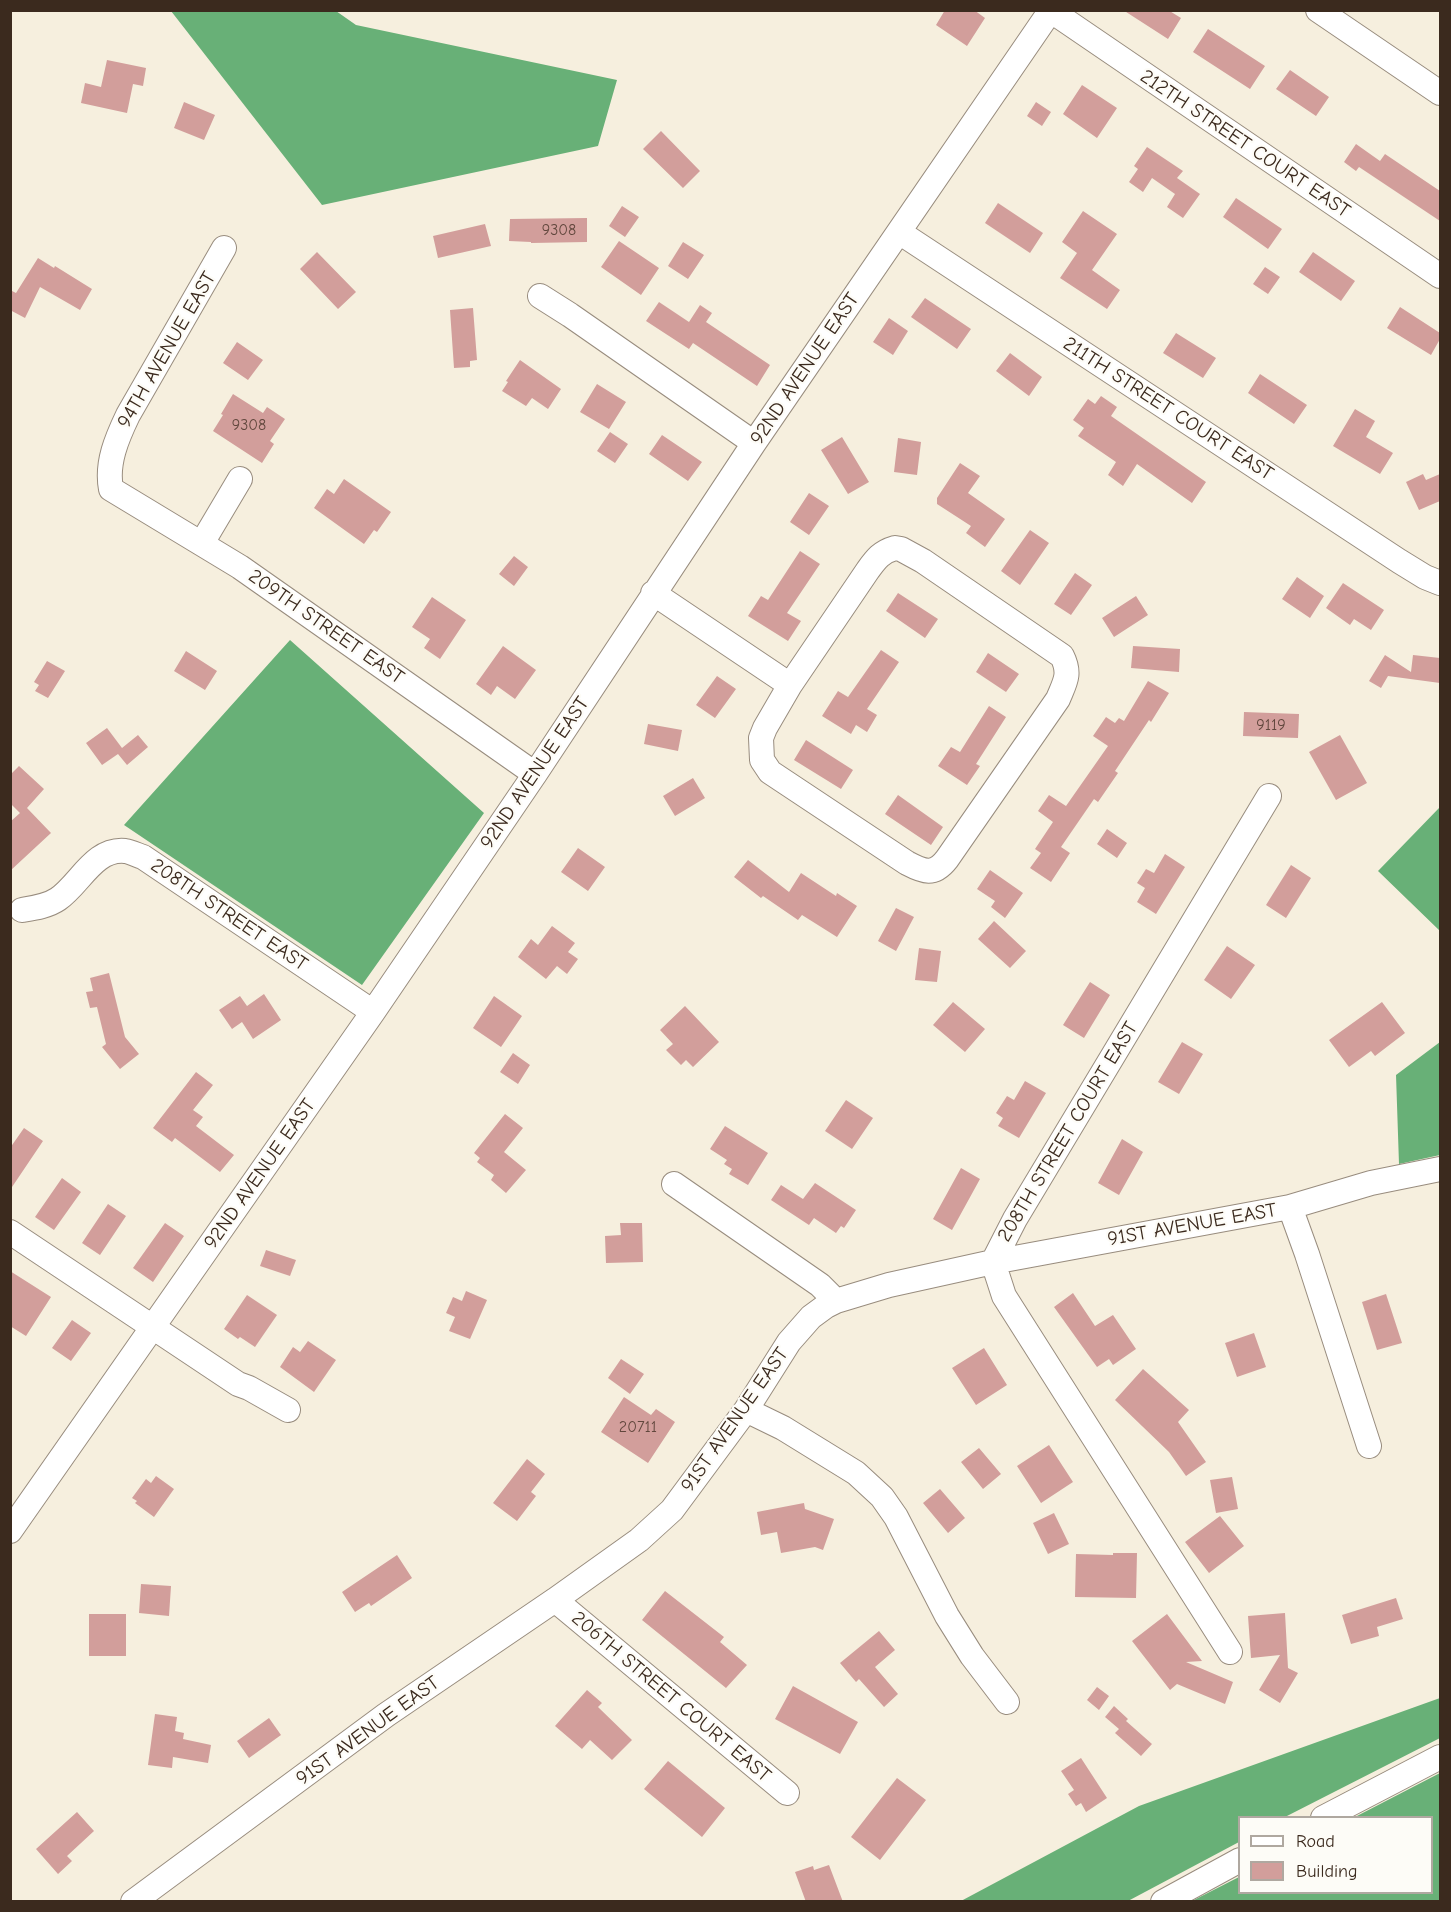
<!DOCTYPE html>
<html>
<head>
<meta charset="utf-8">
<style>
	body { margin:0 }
	#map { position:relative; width:1451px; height:1912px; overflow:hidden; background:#f6efde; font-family:"Comic Neue",sans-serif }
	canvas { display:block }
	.frame { position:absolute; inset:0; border:12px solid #3b2a1e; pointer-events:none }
	.legend { position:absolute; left:1238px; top:1816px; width:195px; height:78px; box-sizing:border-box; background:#fdfcf7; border:2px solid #afa8a0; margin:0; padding:8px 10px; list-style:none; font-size:18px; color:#3b2a1e }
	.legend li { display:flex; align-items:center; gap:12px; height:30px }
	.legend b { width:30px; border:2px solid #afa8a0 }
</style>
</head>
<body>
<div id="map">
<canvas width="1451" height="1912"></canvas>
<div class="frame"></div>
<ul class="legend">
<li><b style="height:8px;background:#fff"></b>Road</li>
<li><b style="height:16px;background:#d29e9b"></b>Building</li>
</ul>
</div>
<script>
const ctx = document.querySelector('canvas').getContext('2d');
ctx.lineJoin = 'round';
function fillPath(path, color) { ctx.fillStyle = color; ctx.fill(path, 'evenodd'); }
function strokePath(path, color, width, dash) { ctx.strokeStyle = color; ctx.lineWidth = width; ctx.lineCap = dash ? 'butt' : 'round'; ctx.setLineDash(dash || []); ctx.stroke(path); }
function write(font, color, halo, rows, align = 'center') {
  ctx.font = font + ' "Comic Neue",sans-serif'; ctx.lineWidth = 4.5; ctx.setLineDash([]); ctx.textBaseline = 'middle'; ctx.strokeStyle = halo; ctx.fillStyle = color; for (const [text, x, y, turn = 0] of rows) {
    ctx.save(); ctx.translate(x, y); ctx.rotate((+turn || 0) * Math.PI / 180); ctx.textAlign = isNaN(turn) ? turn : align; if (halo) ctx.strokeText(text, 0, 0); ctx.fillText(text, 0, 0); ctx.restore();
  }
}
const forest = new Path2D(`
	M171,11H336L356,25L617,80L598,146L322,205Z
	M290,640L484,813L362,985L124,825Z
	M1440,807V931L1378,871Z
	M1440,1042V1155L1399,1164L1396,1075Z
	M1440,1698V1738L1285,1817L1240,1818L1239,1842L1128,1901H961L1139,1806Z
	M1440,1773V1901H1192L1239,1877L1240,1892H1432V1818L1355,1817Z`);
const building = new Path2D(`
	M945,10H974L985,18L967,46L936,25Z
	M1123,10H1168L1181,18L1168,39Z
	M1208,29L1265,66L1250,89L1193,52Z
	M107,60L146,68L143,86L133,84L127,113L81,103L85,83L101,87Z
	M1290,70L1329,97L1316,116L1276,89Z
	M1082,85L1117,108L1097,138L1063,114Z
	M184,102L215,115L204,140L174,128Z
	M1036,102L1051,112L1042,126L1027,116Z
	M661,131L700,171L683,188L643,149Z
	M1356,144L1380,161L1385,154L1440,191V221L1359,167L1356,171L1344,162Z
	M1147,147L1183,171L1177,178L1200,194L1183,218L1167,207L1175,194L1152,178L1143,192L1129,182L1138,169L1134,166Z
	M1236,198L1282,229L1268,249L1223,217Z
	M998,203L1043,233L1030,253L985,223Z
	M622,206L639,217L625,237L609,226Z
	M1083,211L1117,234L1092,270L1120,290L1107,309L1060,278L1077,253L1062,242Z
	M587,218V242L531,243V242L509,241L510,219Z
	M485,224L491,246L438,258L433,236Z
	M619,241L659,268L641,295L601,267Z
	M683,242L704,255L688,279L668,266Z
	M317,252L356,292L338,309L300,269Z
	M1313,252L1355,281L1341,301L1299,272Z
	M38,258L54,268L55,266L92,289L80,310L40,287L25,318L10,310V290L16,293Z
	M1265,267L1280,277L1268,294L1253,284Z
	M925,298L971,329L957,349L911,317Z
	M659,302L689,322L700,305L712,313L706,322L770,365L757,386L693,343L689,349L646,321Z
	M1400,307L1440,333V339L1431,355L1387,328Z
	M473,308L477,360L470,361V367L454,368L450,310Z
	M889,318L908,331L893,355L873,342Z
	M1176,333L1216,358L1203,378L1163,353Z
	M237,342L263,360L248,380L223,363Z
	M1010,353L1042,377L1029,396L996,371Z
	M520,360L561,389L548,409L532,398L526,406L502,391L508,382L506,381Z
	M1260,374L1307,405L1294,424L1248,393Z
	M597,384L626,402L609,429L580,412Z
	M233,394L263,413L267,407L285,419L270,441L274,444L262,463L213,431L223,415L221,414Z
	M1101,396L1117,407L1111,416L1206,482L1192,503L1137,464L1123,486L1108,475L1116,462L1078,436L1084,428L1073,420L1088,399L1095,404Z
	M1355,409L1375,421L1366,437L1393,453L1380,474L1333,446Z
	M610,432L628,444L615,463L597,451Z
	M662,435L702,462L688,481L649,454Z
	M842,437L869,482L848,494L821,450Z
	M898,438L921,442L917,475L894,472Z
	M960,463L980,476L968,493L1005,519L985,547L966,533L971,526L937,504V498Z
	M1423,474L1426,480L1440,474V501L1419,510L1406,482Z
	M344,479L391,512L377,532L374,530L364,544L314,508L327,489L334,494Z
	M809,493L829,506L809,535L790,522Z
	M1030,530L1049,543L1020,585L1001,571Z
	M800,551L820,564L787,613L801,621L788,641L748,616L761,596L768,600Z
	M514,556L528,567L514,586L499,574Z
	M1075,573L1092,585L1071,615L1054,604Z
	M1297,577L1324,596L1310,618L1282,599Z
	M1343,583L1384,610L1371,630L1354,619L1350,625L1326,608Z
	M898,593L938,619L925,638L886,611Z
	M1136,596L1148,615L1114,637L1102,618Z
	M432,597L466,620L440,659L424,648L430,639L412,627Z
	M503,646L536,670L515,699L497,686L491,695L476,684Z
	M1133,646L1180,649L1179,672L1131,668Z
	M881,650L899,662L867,709L877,715L867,732L856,725L851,734L822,716L838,691L848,697Z
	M186,651L217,671L205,690L174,671Z
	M988,653L1019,674L1006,692L976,672Z
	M1385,655L1411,672L1413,655L1440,658V683L1388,676L1381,688L1369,681Z
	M47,661L65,671L48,698L35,691L39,685L34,682Z
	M717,676L736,689L715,718L696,705Z
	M1148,681L1169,693L1151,722L1149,720L1115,771L1118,773L1098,802L1094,799L1061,847L1070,853L1051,882L1030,868L1041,853L1035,849L1053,822L1038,811L1049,795L1066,806L1108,746L1093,736L1106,717L1115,723L1119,718L1124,721Z
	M989,706L1006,717L976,764L980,766L967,785L938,766L951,747L960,752Z
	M1244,712L1299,714L1298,738L1243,736Z
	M648,724L682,730L678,751L644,744Z
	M107,728L122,748L138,735L148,747L127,765L118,754L102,765L86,743Z
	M1340,735L1367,783L1336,800L1309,752Z
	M806,740L853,770L841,789L794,760Z
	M19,766L44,789L27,808L51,833L10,871V822L20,813L10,803V775Z
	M693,778L705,798L675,816L663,796Z
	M898,795L943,827L931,845L885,814Z
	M1107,829L1127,843L1117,858L1097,844Z
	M578,848L605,867L588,891L561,872Z
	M1165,854L1185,867L1156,914L1137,902L1145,888L1137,883L1146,869L1154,873Z
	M748,860L789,892L801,873L836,896L837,893L857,906L837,937L802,915L798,920L763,896L761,898L734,877Z
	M1291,865L1311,878L1286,918L1266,905Z
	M990,870L1023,893L1005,918L991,907L995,901L977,889Z
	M896,908L914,917L896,951L878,941Z
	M994,921L1026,951L1010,968L978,939Z
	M552,926L575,943L568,952L578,959L567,974L557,966L546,979L518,957L531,939L538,945Z
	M1227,946L1255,965L1231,999L1204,980Z
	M919,948L941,951L937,982L915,980Z
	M109,973L125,1037L139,1054L120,1069L102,1047L106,1044L97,1007L90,1008L86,992L93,991L90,978Z
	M1090,982L1110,995L1084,1038L1063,1025Z
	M264,994L281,1020L253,1039L242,1022L232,1029L219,1010L240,996L247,1006Z
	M494,996L522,1016L501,1047L473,1028Z
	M953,1002L985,1029L965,1052L933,1025Z
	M1382,1002L1405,1033L1375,1056L1371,1051L1349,1067L1329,1040Z
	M685,1006L719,1042L693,1067L686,1060L681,1065L666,1050L673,1044L660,1030Z
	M1182,1042L1203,1054L1179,1094L1158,1082Z
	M513,1053L530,1065L518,1084L500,1072Z
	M196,1072L213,1085L193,1110L203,1117L196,1126L234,1155L220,1172L175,1138L172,1142L153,1128Z
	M1025,1081L1046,1093L1019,1138L998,1126L1003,1118L996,1113L1007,1096L1014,1100Z
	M846,1100L873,1118L852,1149L825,1131Z
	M505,1114L523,1128L504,1152L526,1170L506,1193L491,1180L494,1175L477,1162L480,1158L474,1153Z
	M725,1126L768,1153L748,1185L729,1174L732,1169L724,1164L727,1160L710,1149Z
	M24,1128L43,1141L10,1190V1148Z
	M1122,1139L1143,1152L1119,1195L1098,1183Z
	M961,1168L980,1179L952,1230L933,1219Z
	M62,1178L81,1192L54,1230L35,1217Z
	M815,1183L856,1210L844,1228L841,1226L836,1233L814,1218L809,1225L771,1200L781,1185L803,1199Z
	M108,1204L126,1216L100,1255L82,1243Z
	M165,1223L184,1236L153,1282L133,1268Z
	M620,1223H642L643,1262L606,1263L605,1236L621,1235Z
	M266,1250L296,1260L290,1276L260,1266Z
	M10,1271L51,1297L26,1336L10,1326Z
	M466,1291L487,1300L470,1339L449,1331L455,1317L446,1313L453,1297L462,1301Z
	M1073,1293L1095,1326L1113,1315L1136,1349L1113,1365L1109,1359L1097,1367L1054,1307Z
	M1386,1294L1402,1343L1377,1350L1362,1302Z
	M247,1295L277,1315L255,1347L240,1337L238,1339L224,1329Z
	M72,1320L91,1333L71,1361L52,1348Z
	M1254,1333L1266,1367L1237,1377L1225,1343Z
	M308,1341L336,1360L314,1392L280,1367L293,1347L300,1352Z
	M984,1348L1007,1385L976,1405L952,1368Z
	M621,1359L644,1374L630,1394L608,1378Z
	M1143,1369L1189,1410L1178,1422L1206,1462L1186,1476L1169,1452L1115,1400Z
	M624,1397L651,1415L656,1409L675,1422L648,1463L601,1432Z
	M1049,1445L1073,1482L1041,1503L1017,1466Z
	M979,1448L1001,1474L983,1489L961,1462Z
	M527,1459L545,1474L531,1492L536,1496L517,1521L493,1503Z
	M156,1476L174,1489L154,1517L135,1503L137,1501L132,1498L146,1479L151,1483Z
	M1232,1477L1238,1509L1216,1513L1210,1480Z
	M940,1489L965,1518L948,1533L923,1503Z
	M804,1503L805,1509L834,1519L823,1550L815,1547L781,1553L777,1532L761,1535L757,1512Z
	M1054,1513L1069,1544L1048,1554L1033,1523Z
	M1220,1516L1244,1546L1209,1573L1185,1542Z
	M1113,1553H1137L1136,1598L1075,1597L1076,1554L1113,1555Z
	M397,1555L412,1578L371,1606L369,1603L355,1612L342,1592Z
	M141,1584L171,1586L169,1616L139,1613Z
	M665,1591L724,1637L720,1642L747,1665L726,1688L642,1620Z
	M1396,1598L1403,1619L1377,1627L1379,1636L1351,1644L1342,1615Z
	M1285,1613L1288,1668L1298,1673L1280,1703L1259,1690L1280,1655L1251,1658L1248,1616Z
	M89,1614H126V1656H89Z
	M1167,1614L1202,1661L1186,1662L1233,1682L1225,1704L1177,1684L1170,1690L1132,1641Z
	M879,1631L895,1650L875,1667L898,1694L884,1707L859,1679L856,1682L840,1663Z
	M793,1686L858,1722L840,1754L775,1719Z
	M1097,1687L1109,1696L1099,1710L1087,1700Z
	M587,1690L602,1703L598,1707L632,1740L612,1760L590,1740L582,1749L555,1726Z
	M1114,1706L1128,1719L1126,1721L1152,1744L1141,1756L1115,1733L1119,1729L1105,1717Z
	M155,1714L177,1717L175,1731L184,1733L183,1739L211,1745L208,1763L173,1757L172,1768L148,1765Z
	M269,1718L281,1735L249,1758L237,1741Z
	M1081,1758L1107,1798L1086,1812L1081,1803L1076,1806L1068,1794L1074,1790L1061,1771Z
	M668,1761L725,1808L702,1837L644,1789Z
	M897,1778L926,1800L880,1860L851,1837Z
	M77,1812L94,1831L67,1856L72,1861L58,1874L36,1849Z
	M829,1865L843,1902H806L795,1872L813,1866L814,1870Z`);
const minor = new Path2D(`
	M1050,10L1440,276
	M1318,10L1440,93
	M899,232L1399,561L1425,577L1440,583
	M224,248L128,415C117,438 106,463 111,489L240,567L535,774
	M540,296L570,315L754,443
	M202,543L240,479
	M895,548L901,549L923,561L1062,656C1071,674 1065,682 1058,699L947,859C934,876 924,872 907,863L770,772L762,760L761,738L765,728L790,685L868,570C876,559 881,552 895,548Z
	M653,593L790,685
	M22,910C34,908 48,906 58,899C80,884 94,848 125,851C131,852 137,855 143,857L373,1012
	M674,1184L820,1285L836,1301
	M1290,1207L1307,1254L1369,1446
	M10,1232L238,1384L249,1388L288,1410
	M746,1410L783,1428L856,1473L882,1497L896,1517L947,1616L972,1656L1007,1702
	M10,1531L373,1012L535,774L754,443L1051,10
	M555,1600L787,1793
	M1230,1652L1004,1296L993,1262L1015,1219L1269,796
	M1323,1818L1440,1757
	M133,1902L386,1715L555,1600L639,1540L672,1510L746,1410L789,1342L811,1317L826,1306L836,1301L889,1285L993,1262L1290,1207L1371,1183L1440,1169
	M1163,1902L1240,1860`);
const numberNames = [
	["9308",559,230],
	["9308",249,425],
	["9119",1271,725],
	["20711",638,1427]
];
const streetNames = [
	["212TH STREET COURT EAST",1245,144,34],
	["94TH AVENUE EAST",167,350,-60],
	["92ND AVENUE EAST",805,369,-56],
	["211TH STREET COURT EAST",1168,409,33],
	["209TH STREET EAST",326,627,35],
	["92ND AVENUE EAST",535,773,-56],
	["208TH STREET EAST",229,915,34],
	["208TH STREET COURT EAST",1068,1132,-59],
	["92ND AVENUE EAST",260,1174,-55],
	["91ST AVENUE EAST",1192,1225,-10],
	["91ST AVENUE EAST",735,1420,-55],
	["206TH STREET COURT EAST",671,1697,40],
	["91ST AVENUE EAST",368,1731,-36]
];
fillPath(forest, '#68b077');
fillPath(building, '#d29e9b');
strokePath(minor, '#988c7e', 26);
strokePath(minor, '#fff', 24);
write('16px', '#61473d', null, numberNames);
write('20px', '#3b2a1e', '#fdfcf7', streetNames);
</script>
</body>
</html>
